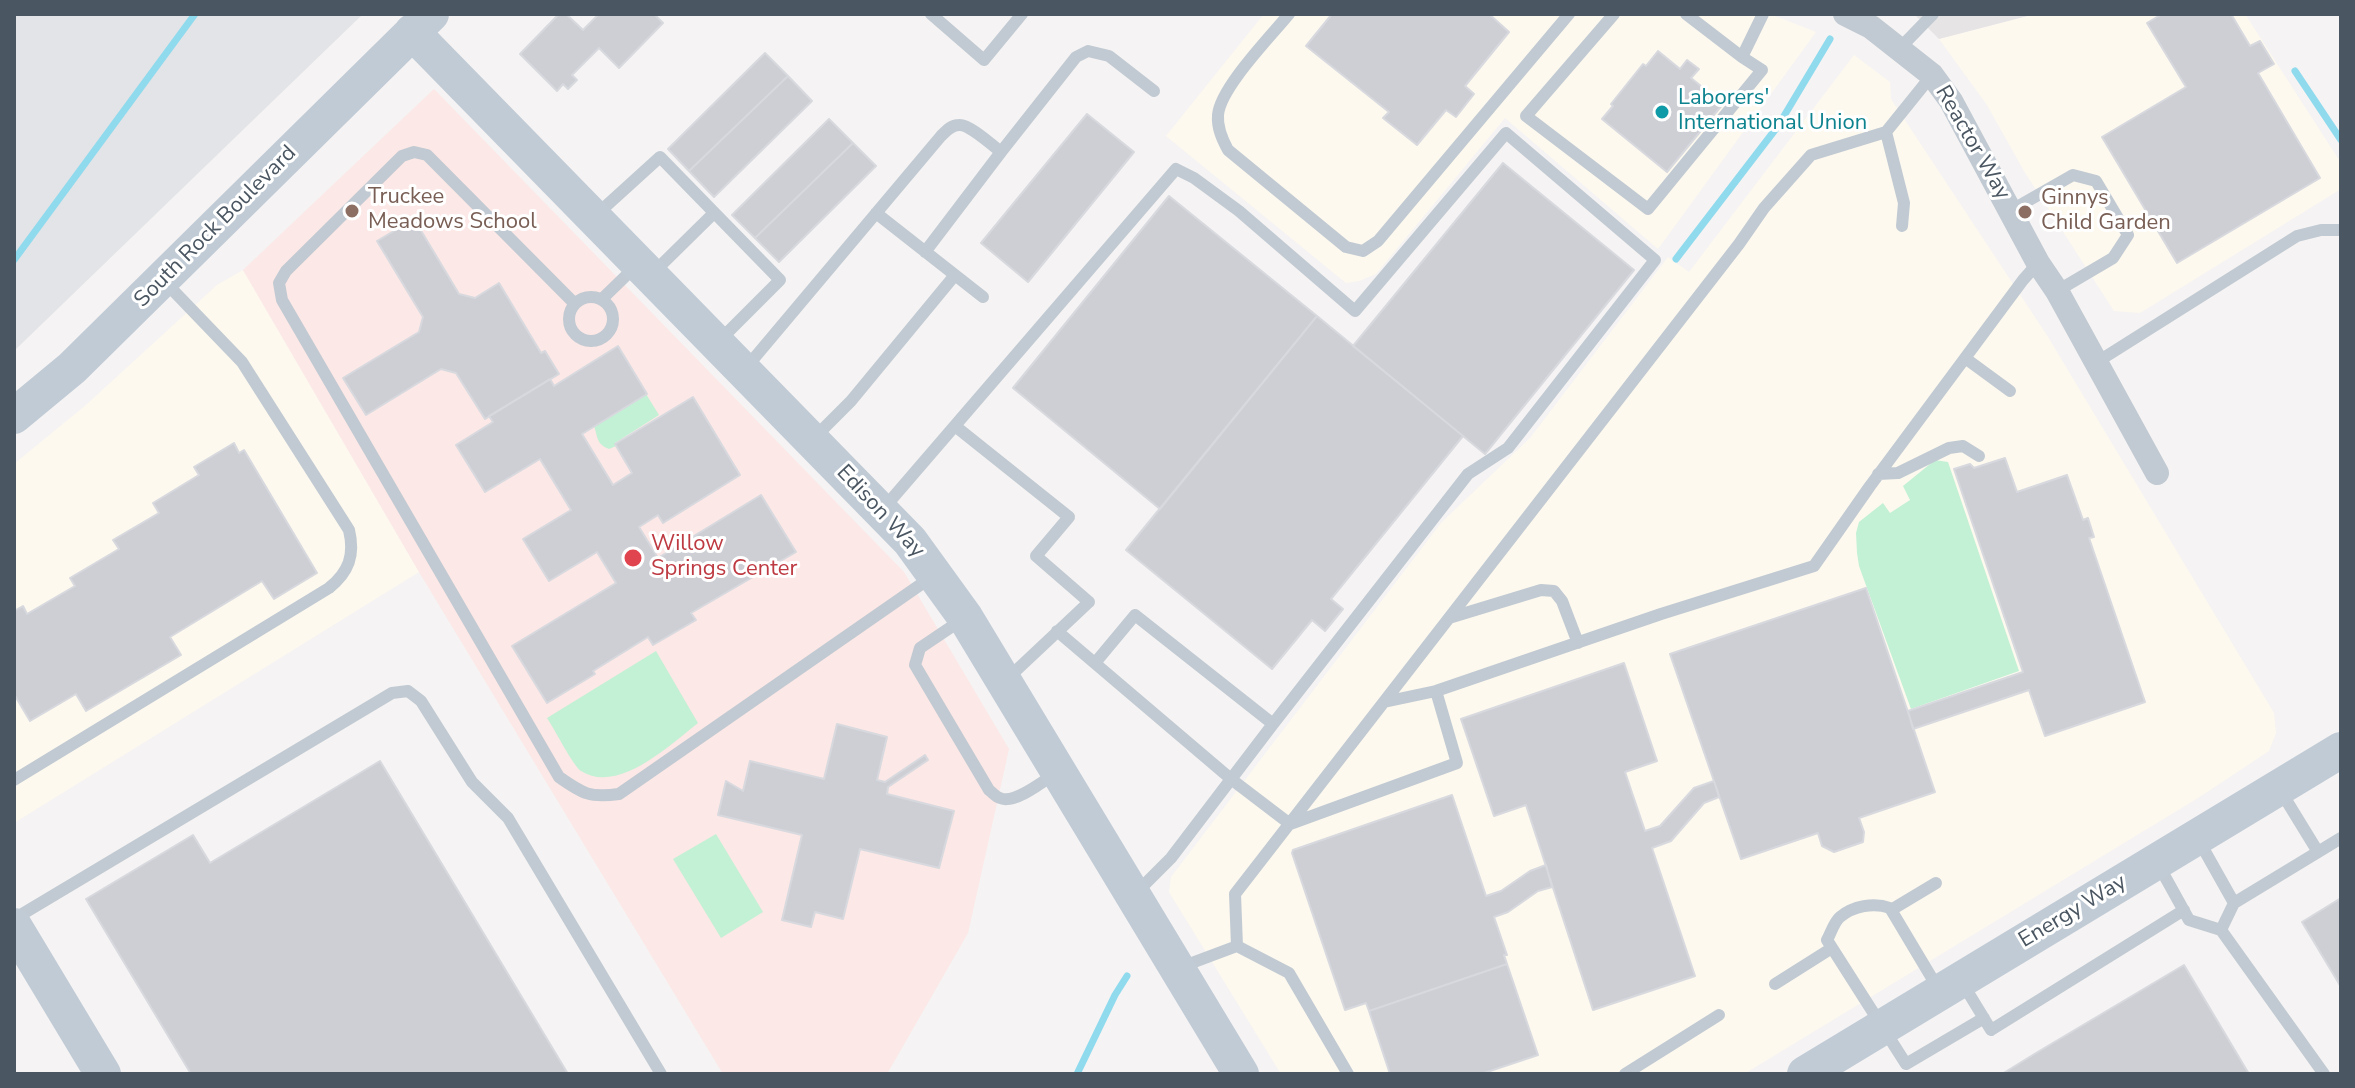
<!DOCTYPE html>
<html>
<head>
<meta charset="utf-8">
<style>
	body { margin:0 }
	#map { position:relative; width:2355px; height:1088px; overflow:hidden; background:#f5f3f3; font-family:"Nunito Sans",sans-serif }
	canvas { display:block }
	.frame { position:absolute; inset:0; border:16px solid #4a5661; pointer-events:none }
</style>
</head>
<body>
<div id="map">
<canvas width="2355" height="1088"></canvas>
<div class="frame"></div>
</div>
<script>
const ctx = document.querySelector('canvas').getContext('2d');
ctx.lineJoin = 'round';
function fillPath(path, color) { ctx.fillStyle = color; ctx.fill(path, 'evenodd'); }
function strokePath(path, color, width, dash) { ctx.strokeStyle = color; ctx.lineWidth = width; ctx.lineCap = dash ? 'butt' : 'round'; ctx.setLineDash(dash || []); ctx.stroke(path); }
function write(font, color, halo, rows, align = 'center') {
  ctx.font = font + ' "Nunito Sans",sans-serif'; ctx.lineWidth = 6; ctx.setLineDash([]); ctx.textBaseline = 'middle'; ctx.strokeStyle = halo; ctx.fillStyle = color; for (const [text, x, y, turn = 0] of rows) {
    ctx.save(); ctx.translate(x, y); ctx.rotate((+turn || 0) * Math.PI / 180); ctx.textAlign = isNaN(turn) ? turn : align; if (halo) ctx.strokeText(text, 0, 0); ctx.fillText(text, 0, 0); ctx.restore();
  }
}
const commercial = new Path2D(`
	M1264,14H1770L1816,32L1658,249L1505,118L1376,274L1359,281L1346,283L1166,136Z
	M2035,14H2245L2341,163V189L2140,313L2114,311L2024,171L1987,105L1939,39Z
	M1854,55L1890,82L1891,99L2048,337L2274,713L2276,733L2269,751L2198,798L1744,1074H1281L1169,892L1171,877L1441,523L1530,438L1668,257L1689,272Z
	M243,270L419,572L14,823V464L86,405L217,285Z`);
const education = new Path2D(`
	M1914,14H2035L1939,39Z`);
const medical = new Path2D(`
	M434,89L904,572L1009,749L968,933L887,1074H723L419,572L243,270Z`);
const airport = new Path2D(`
	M14,14H363L14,351Z`);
const green = new Path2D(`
	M646,394L659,415L615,443L616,446L609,449C596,444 598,437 594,426Z
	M1935,460L1948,462L2019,671L1911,709L1859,566L1857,553L1856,533L1859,522L1883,503L1890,513L1910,500L1903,486Z
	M656,651L698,723C671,744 618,795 581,771C573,766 554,728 547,718Z
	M716,834L763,912L721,938L673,859Z`);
const stream = new Path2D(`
	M2295,71L2341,140
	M1676,259L1778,126L1830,39
	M14,260L195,14
	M1077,1074L1115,995L1127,976`);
const building = new Path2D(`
	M559,14H566L583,30L599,14H654L663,23L619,68L599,48L572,75L577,80L568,89L563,84L557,91L520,54Z
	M1332,14H1489L1509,32L1465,86L1474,94L1456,117L1446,110L1417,145L1383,118L1389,112L1306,46Z
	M2162,14H2231L2250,46L2260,41L2274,64L2258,73L2320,178L2177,263L2102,137L2186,87L2147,23Z
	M1658,51L1680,69L1687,60L1699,69L1691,78L1723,104L1667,172L1602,119L1613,106L1611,104L1643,64L1646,66Z
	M765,53L788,76L689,171L668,149Z
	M788,76L812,101L714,197L689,171Z
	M1087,114L1134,152L1028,282L981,243Z
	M829,119L853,143L755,238L732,215Z
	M853,143L876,166L779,262L755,238Z
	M1503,163L1634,270L1485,454L1353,346Z
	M1169,196L1317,316L1160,509L1013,388Z
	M414,219L459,294L475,298L499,283L541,353L545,351L559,374L485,419L456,373L441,369L366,415L343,378L419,332L423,317L377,241Z
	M1317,316L1463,436L1331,599L1343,609L1325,631L1312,620L1272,669L1126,550Z
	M618,346L647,394L582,434L613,485L632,473L615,444L693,397L740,475L663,523L658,515L639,527L658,558L761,495L796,552L691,613L696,620L653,645L648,637L593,671L595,674L547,703L512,646L616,583L597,552L549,581L523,539L571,510L540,459L485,492L456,445L493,422L489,416L550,379L554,386Z
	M234,443L239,453L244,450L317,573L274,599L262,581L170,637L181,655L86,711L76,694L30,721L14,694V611L23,606L27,614L75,586L70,578L119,549L113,540L159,513L153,503L199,475L194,467Z
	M2005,458L2017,492L2067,475L2083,520L2088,518L2094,537L2089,538L2145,702L2045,736L2029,690L1913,729L1908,711L2023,672L1954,469L1970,464L1974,468Z
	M1866,588L1935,792L1859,818L1864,832L1863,842L1834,852L1822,846L1818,833L1741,859L1670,654Z
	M1624,663L1657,761L1625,772L1645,831L1660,826L1694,788L1714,781L1719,797L1704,803L1671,841L1652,848L1695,976L1593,1010L1526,805L1494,816L1461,719Z
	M837,724L887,737L877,780L885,782L925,755L928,760L888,787L887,794L954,811L939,868L860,849L843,919L815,912L811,927L782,920L802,835L718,815L726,781L743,791L750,761L824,779Z
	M380,761L568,1074H191L86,899L193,835L210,863Z
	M1452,795L1486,896L1501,891L1530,871L1546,865L1552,887L1538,891L1508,912L1494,917L1507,955H1504L1507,964L1369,1011L1366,1003L1345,1010L1292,853L1293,850Z
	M2341,898V987L2302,922Z
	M1507,964L1538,1055L1481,1074H1390L1369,1011Z
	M2184,965L2249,1074H2002L2036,1053Z`);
const lane = new Path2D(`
	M931,14L984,60L1022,14
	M1289,14C1271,36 1220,88 1218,115C1217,128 1222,139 1228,150L1346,247L1363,251L1378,241L1569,14
	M1614,14L1526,116L1648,209L1762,70L1742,57
	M1686,14L1742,57L1763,14
	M1899,49L1933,14
	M2010,211L2073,175L2096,181L2128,235L2113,258L2057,291
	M876,213L983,297
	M595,216L660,157L780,280L719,341
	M1902,226L1904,203L1886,132L1932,75
	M925,252L1001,152
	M654,272L714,213
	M569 319a22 22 0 1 1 44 0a22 22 0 1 1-44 0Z
	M602,299L637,265
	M575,304L427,155L414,152L402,156L286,271L279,283L282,300L559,777C583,794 590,798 619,794L933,576
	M1965,358L2010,391
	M2097,362L2297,236L2321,230H2341
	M745,369L941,136C946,131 951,125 959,125C969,124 992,145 1001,152L1076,57L1088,51L1109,56L1154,91
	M955,426L1069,517L1036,556L1089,602L1006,680
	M814,438L851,401L955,275
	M1878,474L1898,473L1949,448L1963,446L1979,456
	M884,508L1176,169L1194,178L1239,211L1355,311L1506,133L1655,260L1508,448L1468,474L1273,724L1171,858L1137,892
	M1449,618L1541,590L1554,591L1562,601L1578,643
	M963,619L920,648L915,665L989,790C993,793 996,797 1000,798C1014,805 1045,780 1057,772
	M1057,631L1231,779L1290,824L1457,763L1436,691
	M1095,663L1135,615L1273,724
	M1384,702L1436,691L1661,614L1814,566L1870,486L2023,280L2038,263
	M14,780L329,588C349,572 355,555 349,530L242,362L165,282
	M2198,839L2234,903L2221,930L2324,1074
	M2318,852L2341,838
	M2158,864L2189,920L2221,930
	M2234,903L2318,852L2280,790
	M1891,910L1936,883
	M14,919L392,693L408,691L421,701L472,782L508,818L661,1074
	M1237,946L1235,894L1739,244L1764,208L1811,155L1886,132
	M1181,967L1237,946L1289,973L1348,1074
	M1775,984L1832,948
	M1963,984L1991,1030L2184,910
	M1939,990L1890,908C1874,902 1853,906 1840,917C1834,922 1831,933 1827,940L1906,1064L1984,1018
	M1625,1074L1719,1015`);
const street = new Path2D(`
	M1845,14L1871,27L1932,75L1951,101L2038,263L2057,291L2157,473`);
const secondary = new Path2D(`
	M412,32L910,541L965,617L1241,1074
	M14,416L72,368L431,14
	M14,926L103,1074
	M1805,1074L2341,750`);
const markers = [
	[1662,112,8,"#0f9aa8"],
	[352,211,8,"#8d6e63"],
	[2025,212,8,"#8d6e63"],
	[633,558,10,"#e0444e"]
];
const cultureNames = [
	["Laborers'",1678,99],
	["International Union",1678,124]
];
const streetNames = [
	["Reactor Way",1972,143,60],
	["South Rock Boulevard",216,227,-45],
	["Edison Way",880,512,47],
	["Energy Way",2073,912,-31]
];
const educationNames = [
	["Truckee",368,198],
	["Meadows School",368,223],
	["Ginnys",2041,199],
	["Child Garden",2041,224]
];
const healthNames = [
	["Willow",651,545],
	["Springs Center",651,570]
];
fillPath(commercial, '#fdf9ef');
fillPath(education, '#e6e4e5');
fillPath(medical, '#fce8e6');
fillPath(airport, '#e2e4e7');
fillPath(green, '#c3f1d5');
strokePath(stream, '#90daee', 7);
fillPath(building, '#cdcfd5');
strokePath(building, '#d7d9de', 2);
strokePath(lane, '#c1cad2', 12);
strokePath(street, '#c1cad2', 24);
strokePath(secondary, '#c1cbd6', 36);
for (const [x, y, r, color] of markers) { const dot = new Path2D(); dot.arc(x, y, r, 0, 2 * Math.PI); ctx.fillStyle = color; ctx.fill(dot); strokePath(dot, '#fff', 3); }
write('22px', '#0d838f', '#fff', cultureNames, 'left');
write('22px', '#4a5661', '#fff', streetNames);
write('22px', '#785e54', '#fff', educationNames, 'left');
write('22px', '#be3a42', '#fff', healthNames, 'left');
</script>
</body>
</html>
